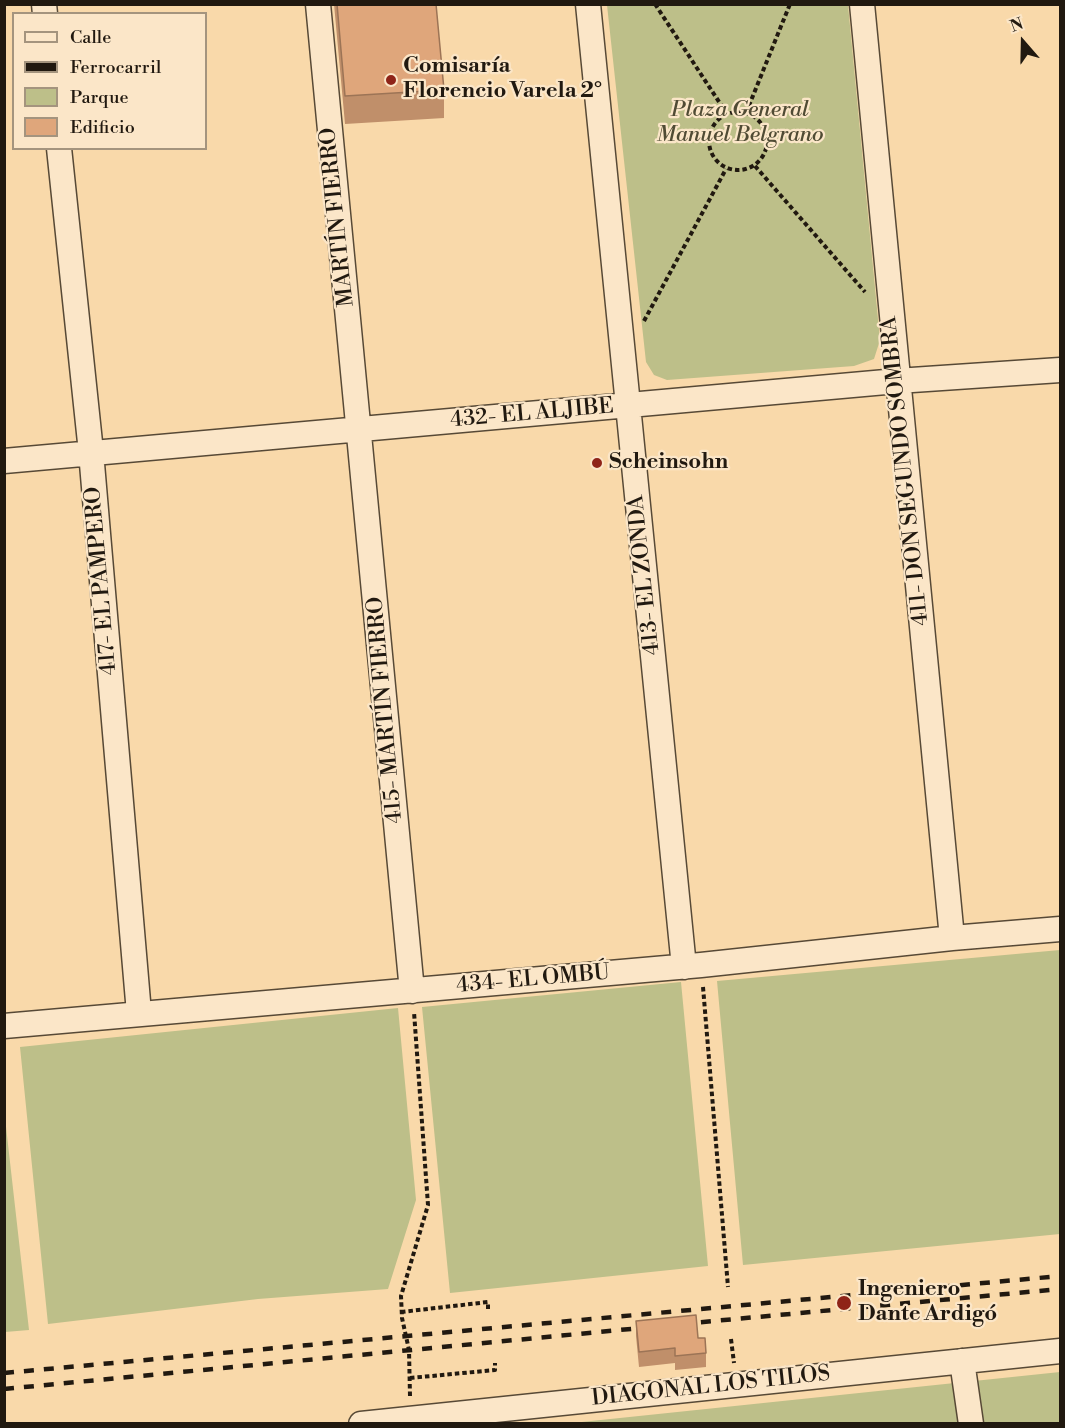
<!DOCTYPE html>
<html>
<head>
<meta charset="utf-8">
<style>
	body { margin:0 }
	#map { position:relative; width:1065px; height:1428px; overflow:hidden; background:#f9d9aa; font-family:"Libre Bodoni",serif }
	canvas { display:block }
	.frame { position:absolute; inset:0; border:6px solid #211910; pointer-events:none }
	.legend { position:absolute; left:12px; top:12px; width:195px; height:138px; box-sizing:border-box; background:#fbe6c8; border:2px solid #a4947e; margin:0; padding:8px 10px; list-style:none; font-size:18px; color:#211910 }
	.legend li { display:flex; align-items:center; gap:12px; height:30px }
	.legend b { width:30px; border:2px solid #a4947e }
	.north { position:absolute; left:993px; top:12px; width:60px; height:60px; -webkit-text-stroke:4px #fbe6c8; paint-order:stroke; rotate:340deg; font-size:16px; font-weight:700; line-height:24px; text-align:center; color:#211910 }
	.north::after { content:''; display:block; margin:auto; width:21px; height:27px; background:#211910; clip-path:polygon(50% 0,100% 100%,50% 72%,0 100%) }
</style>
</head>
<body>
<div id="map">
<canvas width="1065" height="1428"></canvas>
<div class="frame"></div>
<ul class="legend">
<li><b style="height:8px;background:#fbe6c8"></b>Calle</li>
<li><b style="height:8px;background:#211910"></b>Ferrocarril</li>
<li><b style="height:16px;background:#bdbf89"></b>Parque</li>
<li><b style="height:16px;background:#dfa67b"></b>Edificio</li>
</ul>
<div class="north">N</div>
</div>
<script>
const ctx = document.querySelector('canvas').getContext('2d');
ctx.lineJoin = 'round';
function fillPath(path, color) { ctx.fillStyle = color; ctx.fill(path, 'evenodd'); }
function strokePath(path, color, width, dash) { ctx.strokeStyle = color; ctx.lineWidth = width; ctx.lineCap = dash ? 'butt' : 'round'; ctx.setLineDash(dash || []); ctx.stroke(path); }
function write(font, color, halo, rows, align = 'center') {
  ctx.font = font + ' "Libre Bodoni",serif'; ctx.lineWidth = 4.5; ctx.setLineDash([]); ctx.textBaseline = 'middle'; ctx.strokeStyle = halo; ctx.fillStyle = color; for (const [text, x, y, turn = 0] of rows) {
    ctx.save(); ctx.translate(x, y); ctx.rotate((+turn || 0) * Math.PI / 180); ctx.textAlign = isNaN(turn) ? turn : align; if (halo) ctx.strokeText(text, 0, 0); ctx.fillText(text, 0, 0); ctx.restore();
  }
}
const green = new Path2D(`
	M607,5H848L880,340L874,359L854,366L667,380L654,375L646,362Z
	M1060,950V1234L743,1265L717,981Z
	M681,982L708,1266L450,1293L422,1007Z
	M398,1008L416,1200L388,1289L258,1299L48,1324L20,1047Z
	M4,1109L29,1330L5,1332H4Z
	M1060,1372V1423H572Z`);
const path = new Path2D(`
	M655,4L727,114
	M709 141a29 29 0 1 1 58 0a29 29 0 1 1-58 0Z
	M746,113L790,4
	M755,166L865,292
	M644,321L726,169
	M703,987L728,1287
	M401,1312L488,1302V1309
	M731,1339L734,1363
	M410,1378L495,1370V1363
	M410,1396L409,1350L402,1318L401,1296L428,1205L414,1012`);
const minor = new Path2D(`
	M44,4L45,14
	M318,4L412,991
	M588,4L684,967
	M862,4L952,938
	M59,148L91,452L139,1013
	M4,461L897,381L1060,370
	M4,1026L701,965L952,938L1060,929
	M962,1361L971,1424
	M361,1424L1060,1351`);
const rail = new Path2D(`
	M681,1324L1060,1289
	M4,1373L1060,1276
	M4,1389L651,1327`);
const wall = new Path2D(`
	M334,4H436L444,90V118L345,124Z
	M636,1321L698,1338L706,1353V1367L675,1370V1363L639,1367L636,1336Z`);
const building = new Path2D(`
	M337,4H436L444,90L345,96Z
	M696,1315L698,1338H705L706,1353L675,1356V1348L639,1352L636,1321Z`);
const markers = [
	[391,80,6,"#8f2418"],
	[597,463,6,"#8f2418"],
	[844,1303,8,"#8f2418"]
];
const poiNames = [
	["Comisaría",403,67],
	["Florencio Varela 2°",403,92],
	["Scheinsohn",609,463],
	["Ingeniero",858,1290],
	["Dante Ardigó",858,1315]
];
const parkNames = [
	["Plaza General",740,111],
	["Manuel Belgrano",740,136]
];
const streetNames = [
	["MARTÍN FIERRO",338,217,-96],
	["432- EL ALJIBE",532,414,-5],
	["411- DON SEGUNDO SOMBRA",906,471,-96],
	["413- EL ZONDA",645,575,-96],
	["417- EL PAMPERO",102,581,-95],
	["415- MARTÍN FIERRO",386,710,-95],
	["434- EL OMBÚ",533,980,-5],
	["DIAGONAL LOS TILOS",711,1387,-6]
];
fillPath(green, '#bdbf89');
strokePath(minor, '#574936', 27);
strokePath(path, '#211910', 4, [4.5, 3]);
strokePath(minor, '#fbe6c8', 24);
strokePath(rail, '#211910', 4.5, [10, 10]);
fillPath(wall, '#c08f6a');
fillPath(building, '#dfa67b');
strokePath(building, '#9c7456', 1.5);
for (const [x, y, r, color] of markers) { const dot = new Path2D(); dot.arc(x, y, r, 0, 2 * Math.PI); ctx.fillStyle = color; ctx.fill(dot); strokePath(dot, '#fbe6c8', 2); }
write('bold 22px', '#211910', '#fbe6c8', poiNames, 'left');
write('italic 22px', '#504b34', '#fbe6c8', parkNames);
write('22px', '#211910', '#fbe6c8', streetNames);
</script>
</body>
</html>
